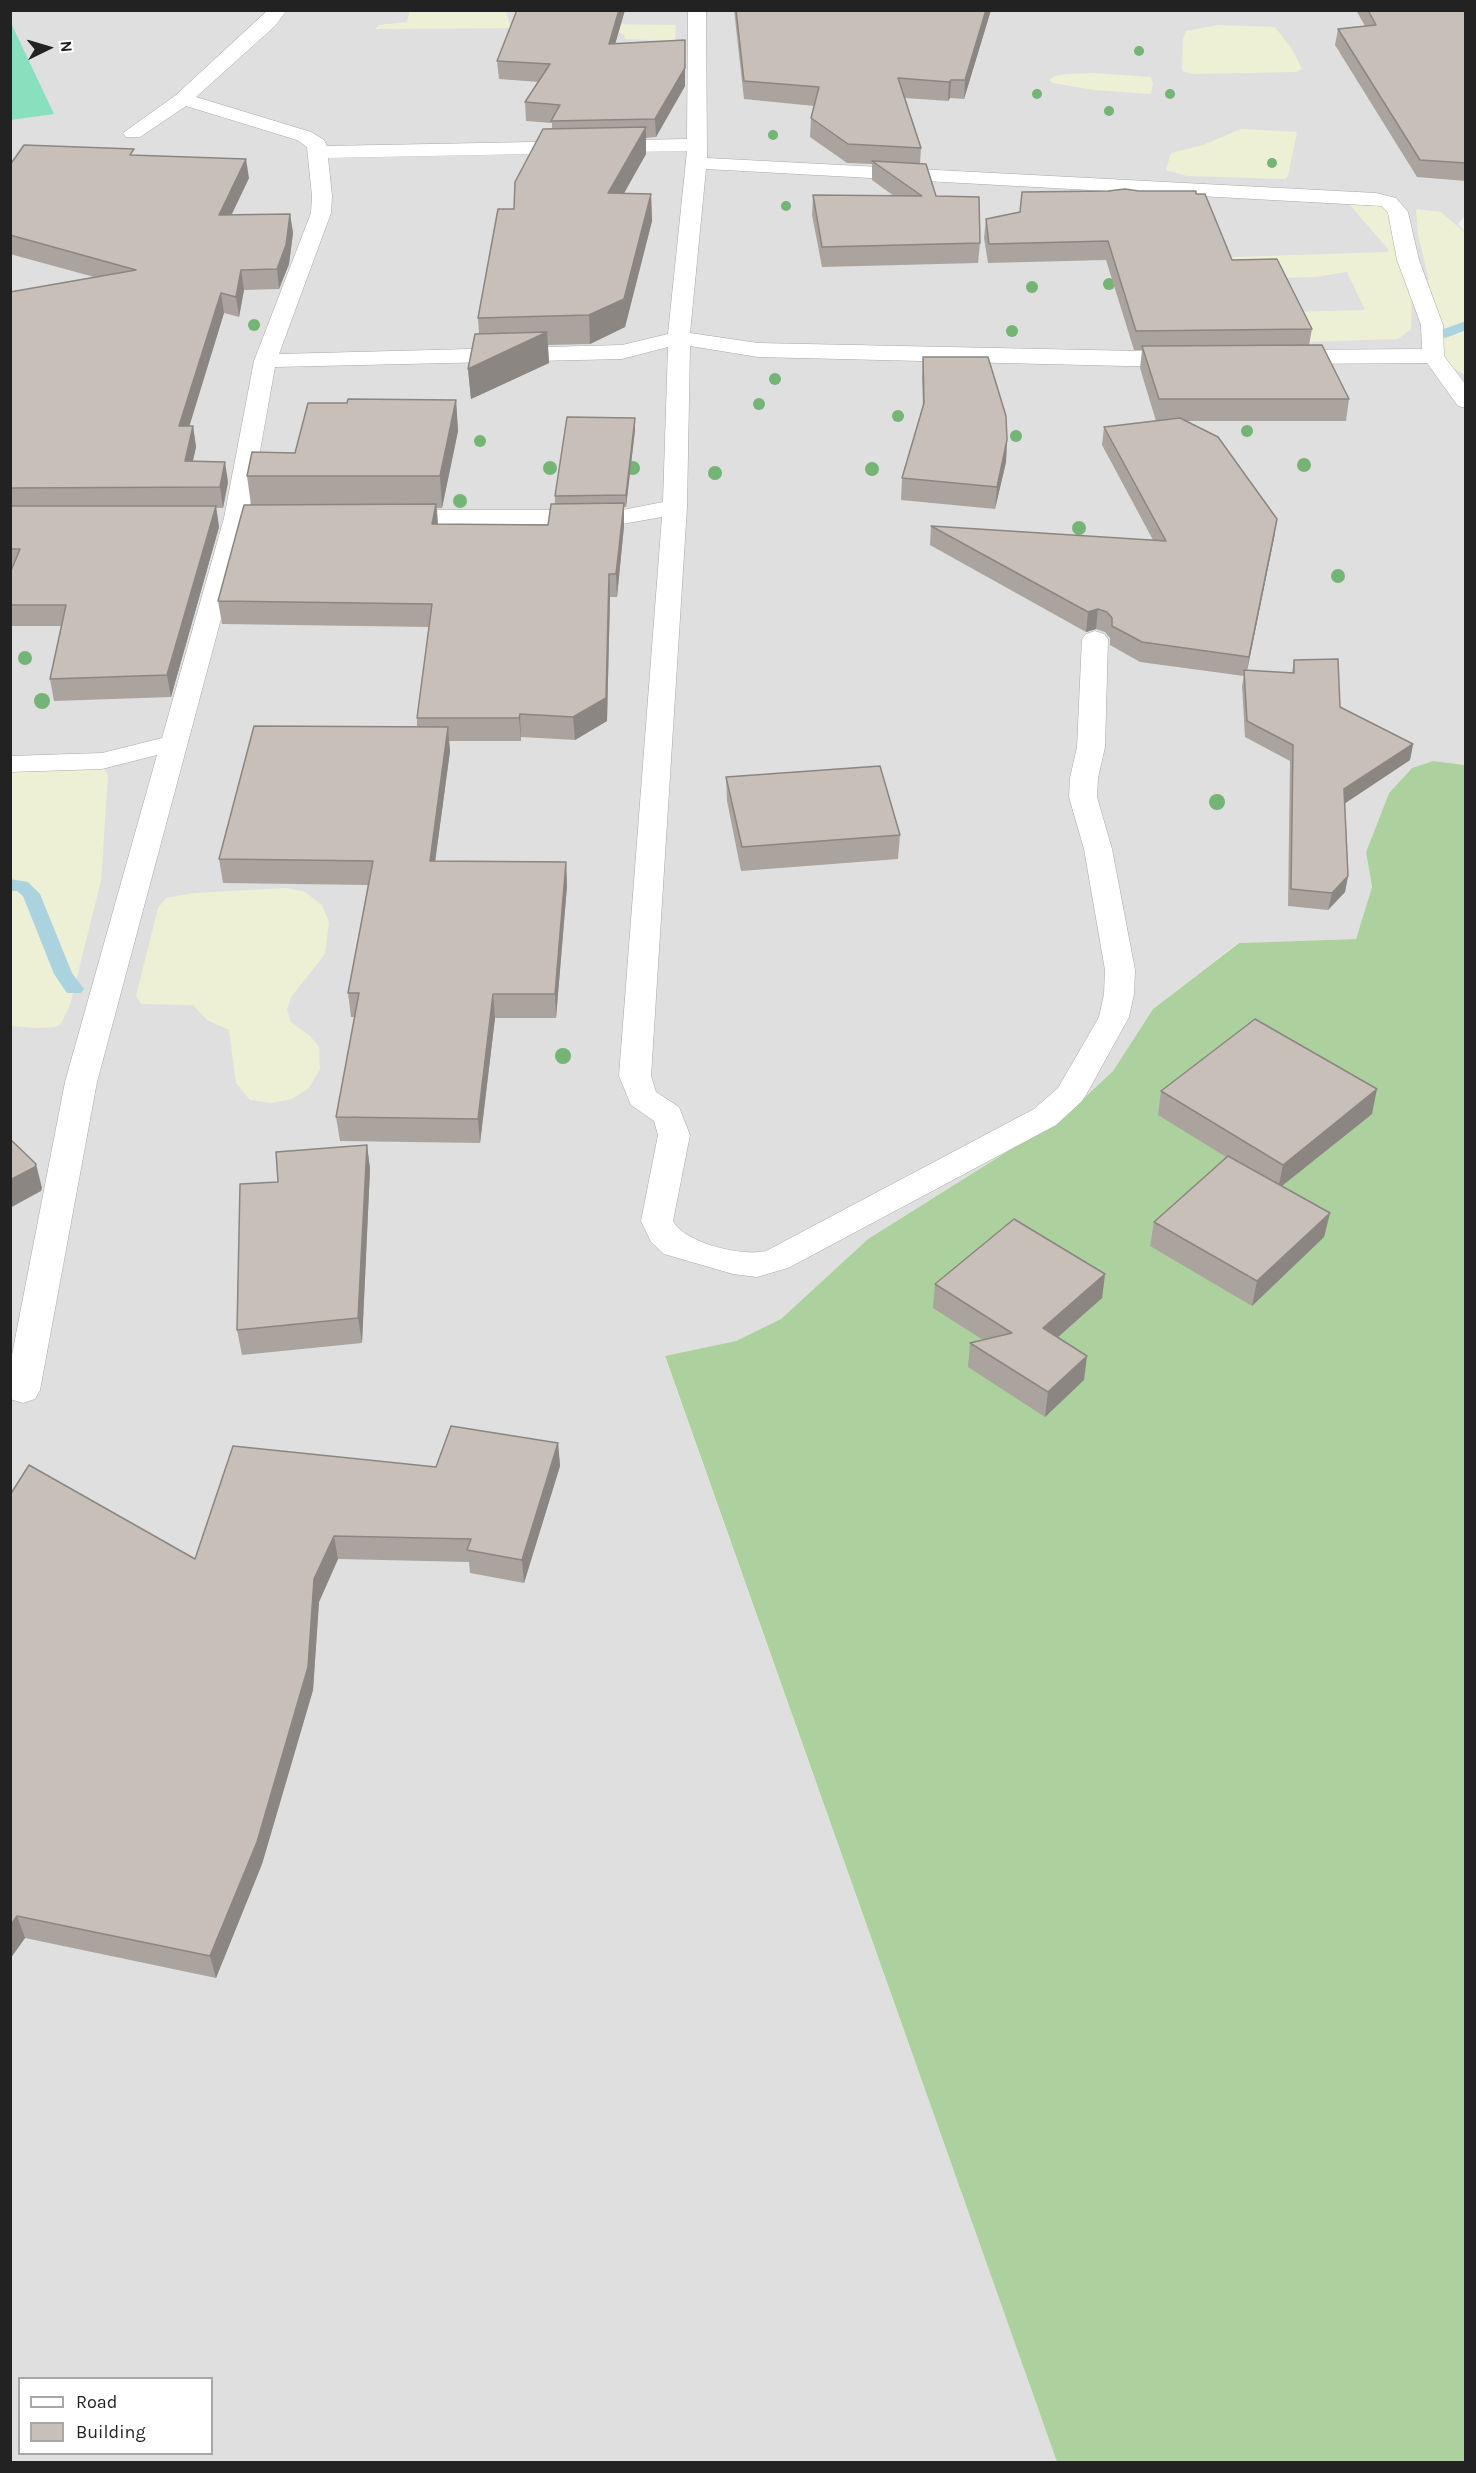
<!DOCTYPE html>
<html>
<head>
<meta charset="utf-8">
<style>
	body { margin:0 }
	#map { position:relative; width:1476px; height:2473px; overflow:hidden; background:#f2efe9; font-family:Karla,sans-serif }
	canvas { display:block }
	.frame { position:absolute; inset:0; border:12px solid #222; pointer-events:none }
	.legend { position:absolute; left:18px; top:2377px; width:195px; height:78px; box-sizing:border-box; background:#fff; border:2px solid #a7a7a7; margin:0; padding:8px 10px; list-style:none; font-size:18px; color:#222 }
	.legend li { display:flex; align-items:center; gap:12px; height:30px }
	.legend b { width:30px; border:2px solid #a7a7a7 }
	.north { position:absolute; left:18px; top:18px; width:60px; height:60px; -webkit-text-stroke:4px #fff; paint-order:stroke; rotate:85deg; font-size:16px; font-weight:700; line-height:24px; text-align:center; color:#222 }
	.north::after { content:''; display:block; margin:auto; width:21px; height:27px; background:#222; clip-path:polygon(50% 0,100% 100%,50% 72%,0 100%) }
</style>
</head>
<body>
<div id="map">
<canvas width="1476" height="2473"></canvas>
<div class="frame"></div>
<ul class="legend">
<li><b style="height:8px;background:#fff"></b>Road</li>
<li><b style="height:16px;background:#c7bfb8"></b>Building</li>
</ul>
<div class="north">N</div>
</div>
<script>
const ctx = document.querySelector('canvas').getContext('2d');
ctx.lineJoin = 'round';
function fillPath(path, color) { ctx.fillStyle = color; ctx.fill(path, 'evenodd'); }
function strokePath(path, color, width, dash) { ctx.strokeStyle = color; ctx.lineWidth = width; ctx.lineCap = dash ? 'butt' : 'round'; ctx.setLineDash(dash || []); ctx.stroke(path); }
const residential = new Path2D(`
	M11,11H1465L1466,215L1458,224L1466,233L1465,765L1433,761L1412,768L1389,793L1366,852L1372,887L1356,939L1238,943L1153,1009L1113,1071L1067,1114L868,1239L781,1319L736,1341L665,1357L1057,2462H11ZM20,2378H212V2454H20Z`);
const farmland = new Path2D(`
	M410,10L506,11L510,24L530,28L375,29L379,25L407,22Z
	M603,24L676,25L675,41L625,39L624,35Z
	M1218,25L1275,27L1292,49L1302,69L1296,72L1194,74L1182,71L1183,39L1186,31Z
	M1093,73L1151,77L1153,84L1151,94L1094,90L1053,83L1049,80L1055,76L1067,74Z
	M1241,129L1297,132L1288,176L1285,179L1187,176L1166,170L1171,153L1203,145Z
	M1343,197L1392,202L1412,290L1411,329L1398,339L1300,342L1252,313L1365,310L1347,272L1315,277L1233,279L1229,258L1235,257L1387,252L1389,250Z
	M1416,209L1441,212L1465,233V375L1455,369L1440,365L1427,336L1428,277L1418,234Z
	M91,762L102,765L108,775L101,881L70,1005L61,1024L55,1027L38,1028L11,1026L10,772Z
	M287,888L305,892L322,905L329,922L325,954L291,997L287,1010L291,1022L310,1036L319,1047L320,1069L309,1088L292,1099L271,1103L250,1100L236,1083L229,1030L207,1020L193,1005L141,1004L136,996L158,908L166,898L194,893Z`);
const forest = new Path2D(`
	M1433,761L1465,765V2462H1057L665,1356L736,1341L781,1319L868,1239L1067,1114L1113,1071L1153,1009L1239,943L1356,939L1372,887L1366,852L1389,793L1412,768Z`);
const pitch = new Path2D(`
	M10,23H11L54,114L11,120Z`);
const stream = new Path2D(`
	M1466,321V330C1453,335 1432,346 1420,336L1422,333L1438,331Z
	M10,879L28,882L40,894L72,973L84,989L81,993H67L54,974L23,896L17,891H10Z`);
const street = new Path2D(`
	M268,10H287L275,26L196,97L311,132L324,140L327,146L687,139L688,10H706L707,158L1376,193L1396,198L1408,212L1419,260L1443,325L1444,356L1466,385V408L1458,406L1427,363L1284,364L1276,362L1273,357L1276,352L1284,350L1422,349L1421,325L1397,260L1388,213L1382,206L706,169L690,333L758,343L1185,352L1193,354L1196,359L1193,364L1185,366H1126L758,357L690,346L687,507L651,1076L656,1092L679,1107L690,1135L673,1221C684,1243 743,1257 766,1251L1034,1109L1058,1088L1099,1017L1104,994L1105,970L1084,849L1069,797L1070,778L1077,747L1082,639L1086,634L1095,631L1104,634L1108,639L1105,747L1098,778L1097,797L1112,849L1135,970L1134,994L1129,1017L1086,1095L1081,1102L1056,1125L788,1268L757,1277L733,1274L664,1254L651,1242L641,1221L658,1135L654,1121L631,1105L619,1076L662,517L622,524H392L383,522L380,517L383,512L392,510H622L663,502L668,347L622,359L275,367L248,518L97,1082L40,1390L35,1399L23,1403L10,1399V1365L65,1082L157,755L102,769L10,772V756L102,753L162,738L224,518L254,361L311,213L312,196L307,147L297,140L186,106L140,137H126L123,133L176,95ZM687,151L668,334L622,345L279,354L331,213L332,196L328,158Z`);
const trees = [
	[1139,51,5],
	[1037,94,5],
	[1170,94,5],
	[1109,111,5],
	[773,135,5],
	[1272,163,5],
	[786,206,5],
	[1109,284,6],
	[1032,287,6],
	[254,325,6],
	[1012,331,6],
	[775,379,6],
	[759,404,6],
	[898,416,6],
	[1247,431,6],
	[1016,436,6],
	[480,441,6],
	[1304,465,7],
	[550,468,7],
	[633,468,7],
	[872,469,7],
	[715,473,7],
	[460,501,7],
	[1079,528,7],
	[1338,576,7],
	[25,658,7],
	[42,701,8],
	[1217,802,8],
	[563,1056,8]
];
const wall = new Path2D(`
	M625,10L615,43L685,86L656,137L646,138V154L624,193L651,194L652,221L625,327L590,344L548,345L549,363L471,399L468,369L479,334L478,318L514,209L552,129V123L526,121L525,102L539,82L499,79L497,61Z
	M734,10H991L964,99L950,98L948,101L905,98L921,148L920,164L936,196L980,243L978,263L822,267L812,215L813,195L894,196L872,180V164L847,163L810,137L811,118L814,106L744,99Z
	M1356,10H1466V181L1417,177L1335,45L1338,29L1365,26Z
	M135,155L249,178L231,215L290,214L293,233L289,264L279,289L244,290L239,317L224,313L189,426H193L196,447L193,461L228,482L223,508H216L219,527L171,697L54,701L50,679L61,626H10V573L12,570H10V292L94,277L10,254V165Z
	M1139,191L1196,194L1232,260L1312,329L1309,345L1349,399L1346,421H1186L1277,519L1274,538L1247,670L1292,673L1294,660L1340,707L1413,744L1410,760L1345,803L1348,876L1345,892L1328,910L1288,906L1290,761L1245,737L1242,686L1244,676L1140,662L1110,645V638L1105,632L1096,629L1086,632L930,545L931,526L1153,540L1102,445L1104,427L1156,421L1140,368L1142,350H1134L1106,260L988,263L984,238L986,219Z
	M923,357L1007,440L1006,462L995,509L901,500L902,478L923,409L922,379Z
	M456,400L458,431L442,508H437L438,524L548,525L555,504V496L635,430L626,507H624V526L617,597H610L607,721L575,740L521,737V741H449L450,751L435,861L566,862L567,886L556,1018H495L480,1143L340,1141L336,1117L355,1017H351L348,993L368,885L223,883L219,859L417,727V718L429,627L222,624L218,601L251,505L247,476L295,453L347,403Z
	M726,777L900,835L898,859L741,871L727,801Z
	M1161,1091L1372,1114L1282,1186L1330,1213L1324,1237L1252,1306L1150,1246L1154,1222L1226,1157L1158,1115Z
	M367,1145L370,1169L362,1343L242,1355L237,1330L278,1182Z
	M1105,1274L1102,1298L1058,1337L1084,1380L1045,1417L968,1367L970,1343L983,1340L933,1308L935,1284Z
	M558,1443L560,1466L524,1583L470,1573L469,1562L338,1559L319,1602L313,1690L262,1864L216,1978L25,1938L10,1959V1495L195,1559L436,1467Z`);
const shadedWall = new Path2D(`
	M619,10H625L610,62L609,44Z
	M986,10H991L964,99L965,80Z
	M685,40V86L656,137L655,119Z
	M951,80L950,98L948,101L949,82Z
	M646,127V154L609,220L608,193Z
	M246,159L249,178L222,235L219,215Z
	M651,194L652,221L625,327L590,344L589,315Z
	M290,214L293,233L289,264L279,289L277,269Z
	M241,270L244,290L239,317L236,297Z
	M221,293L224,313L183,447L179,426Z
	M547,332L549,363L471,399L468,369Z
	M456,400L458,431L442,508L440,476Z
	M635,418V430L626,507V495Z
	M193,426L196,447L188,481L185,461Z
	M1007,440L1006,462L995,509L997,487Z
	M225,462L228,482L223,508L220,487Z
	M624,503V526L617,597L616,574Z
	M436,504L438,527L432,524Z
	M216,506L219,527L171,697L167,675Z
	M1277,519L1274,538L1246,676L1249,657Z
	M609,574L610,597L607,721L575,740L573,717Z
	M1098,609L1096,629L1086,632L1088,612Z
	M520,714L521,737V741L519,718Z
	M448,727L450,751L432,885L430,861Z
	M1413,744L1410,760L1341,806L1344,789Z
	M566,862L567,886L556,1018L555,994Z
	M1348,876L1345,892L1328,910L1332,893Z
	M493,994L495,1018L480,1143L478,1119Z
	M1377,1089L1372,1114L1278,1189L1283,1165Z
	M367,1145L370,1169L362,1343L358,1318Z
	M36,1164L42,1188L41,1191L10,1208V1180Z
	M1330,1213L1324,1237L1252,1306L1257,1281Z
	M1105,1274L1102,1298L1040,1353L1043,1328Z
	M1087,1356L1084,1380L1045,1417L1048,1392Z
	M558,1443L560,1466L524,1583L522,1560Z
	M334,1536L338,1559L319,1602L313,1690L262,1864L216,1978L210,1956L314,1579Z
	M17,1916L25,1938L10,1959V1926Z`);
const building = new Path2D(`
	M517,10H619L609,44L685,40V68L655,119L551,121L560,105L525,102L550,64L497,61Z
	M736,10H986L965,80H951L949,82L898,78L921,148L848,144L811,118L819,87L744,81Z
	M1368,10H1466V163L1420,160L1338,29L1376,25Z
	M646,127L608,193L651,194L624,299L589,315L478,318L498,209H514L515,182L543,129Z
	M24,145L134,149L130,155L246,159L219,215L290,214L286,245L277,269L241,270L236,297L221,293L179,426H193L185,461L225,462L220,487L10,488V292L136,270L10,235V165Z
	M872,161L926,164L936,196L979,197L980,243L822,247L813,195L922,196Z
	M1125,189L1139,191H1196V194H1205L1232,260L1277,259L1312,329L1136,331L1108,241L989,244L986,219L1020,212L1022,192L1108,191Z
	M547,332L468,369L475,334Z
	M1322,345L1349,399H1159L1142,346Z
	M923,357H988L1006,416L1007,440L997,487L902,478L924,403Z
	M348,399L456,400L440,476H247L252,452L295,453L308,403H347Z
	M567,417L635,418L626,495L555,496Z
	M1180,418L1218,437L1277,519L1249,657L1142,642L1112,626V618L1107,612L1098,609L1088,612L931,526L1166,541L1104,427Z
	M624,503L616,574H609L606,698L573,717L520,714L519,718H417L432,604L218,601L244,505L436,504L432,524L548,525L551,504Z
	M10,506H216L167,675L50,679L66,605H10V573L20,549H10Z
	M1338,659L1340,707L1413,744L1344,789L1348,876L1332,893L1291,889L1293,745L1247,721L1244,670L1294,673V660Z
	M254,726L448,727L430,861L566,862L555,994H493L478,1119L336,1117L359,993H348L373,861L219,859Z
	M880,766L900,835L742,847L726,777Z
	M1255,1019L1377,1089L1283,1165L1161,1091Z
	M10,1139L36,1164L35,1167L10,1180Z
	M367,1145L358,1318L237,1330L240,1184L278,1182L276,1152Z
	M1228,1156L1330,1213L1257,1281L1154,1222Z
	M1014,1219L1105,1274L1043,1328L1087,1356L1048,1392L970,1343L1012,1333L935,1284Z
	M451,1426L558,1443L522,1560L467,1550L471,1539L334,1536L314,1579L308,1667L257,1842L210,1956L17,1916L10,1926V1495L29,1465L195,1559L233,1446L436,1467Z`);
fillPath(residential, '#e0dfdf');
fillPath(farmland, '#eef0d5');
fillPath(forest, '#add19e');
fillPath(pitch, '#88e0be');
fillPath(stream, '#aad3df');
strokePath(street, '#a9a9a9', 1);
fillPath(street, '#fff');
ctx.fillStyle = '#74b475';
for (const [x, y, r] of trees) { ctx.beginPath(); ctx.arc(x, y, r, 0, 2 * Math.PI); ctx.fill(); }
fillPath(wall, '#aba49e');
fillPath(shadedWall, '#8b8681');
fillPath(building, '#c7bfb8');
strokePath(building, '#8b8681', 1.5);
</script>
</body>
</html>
